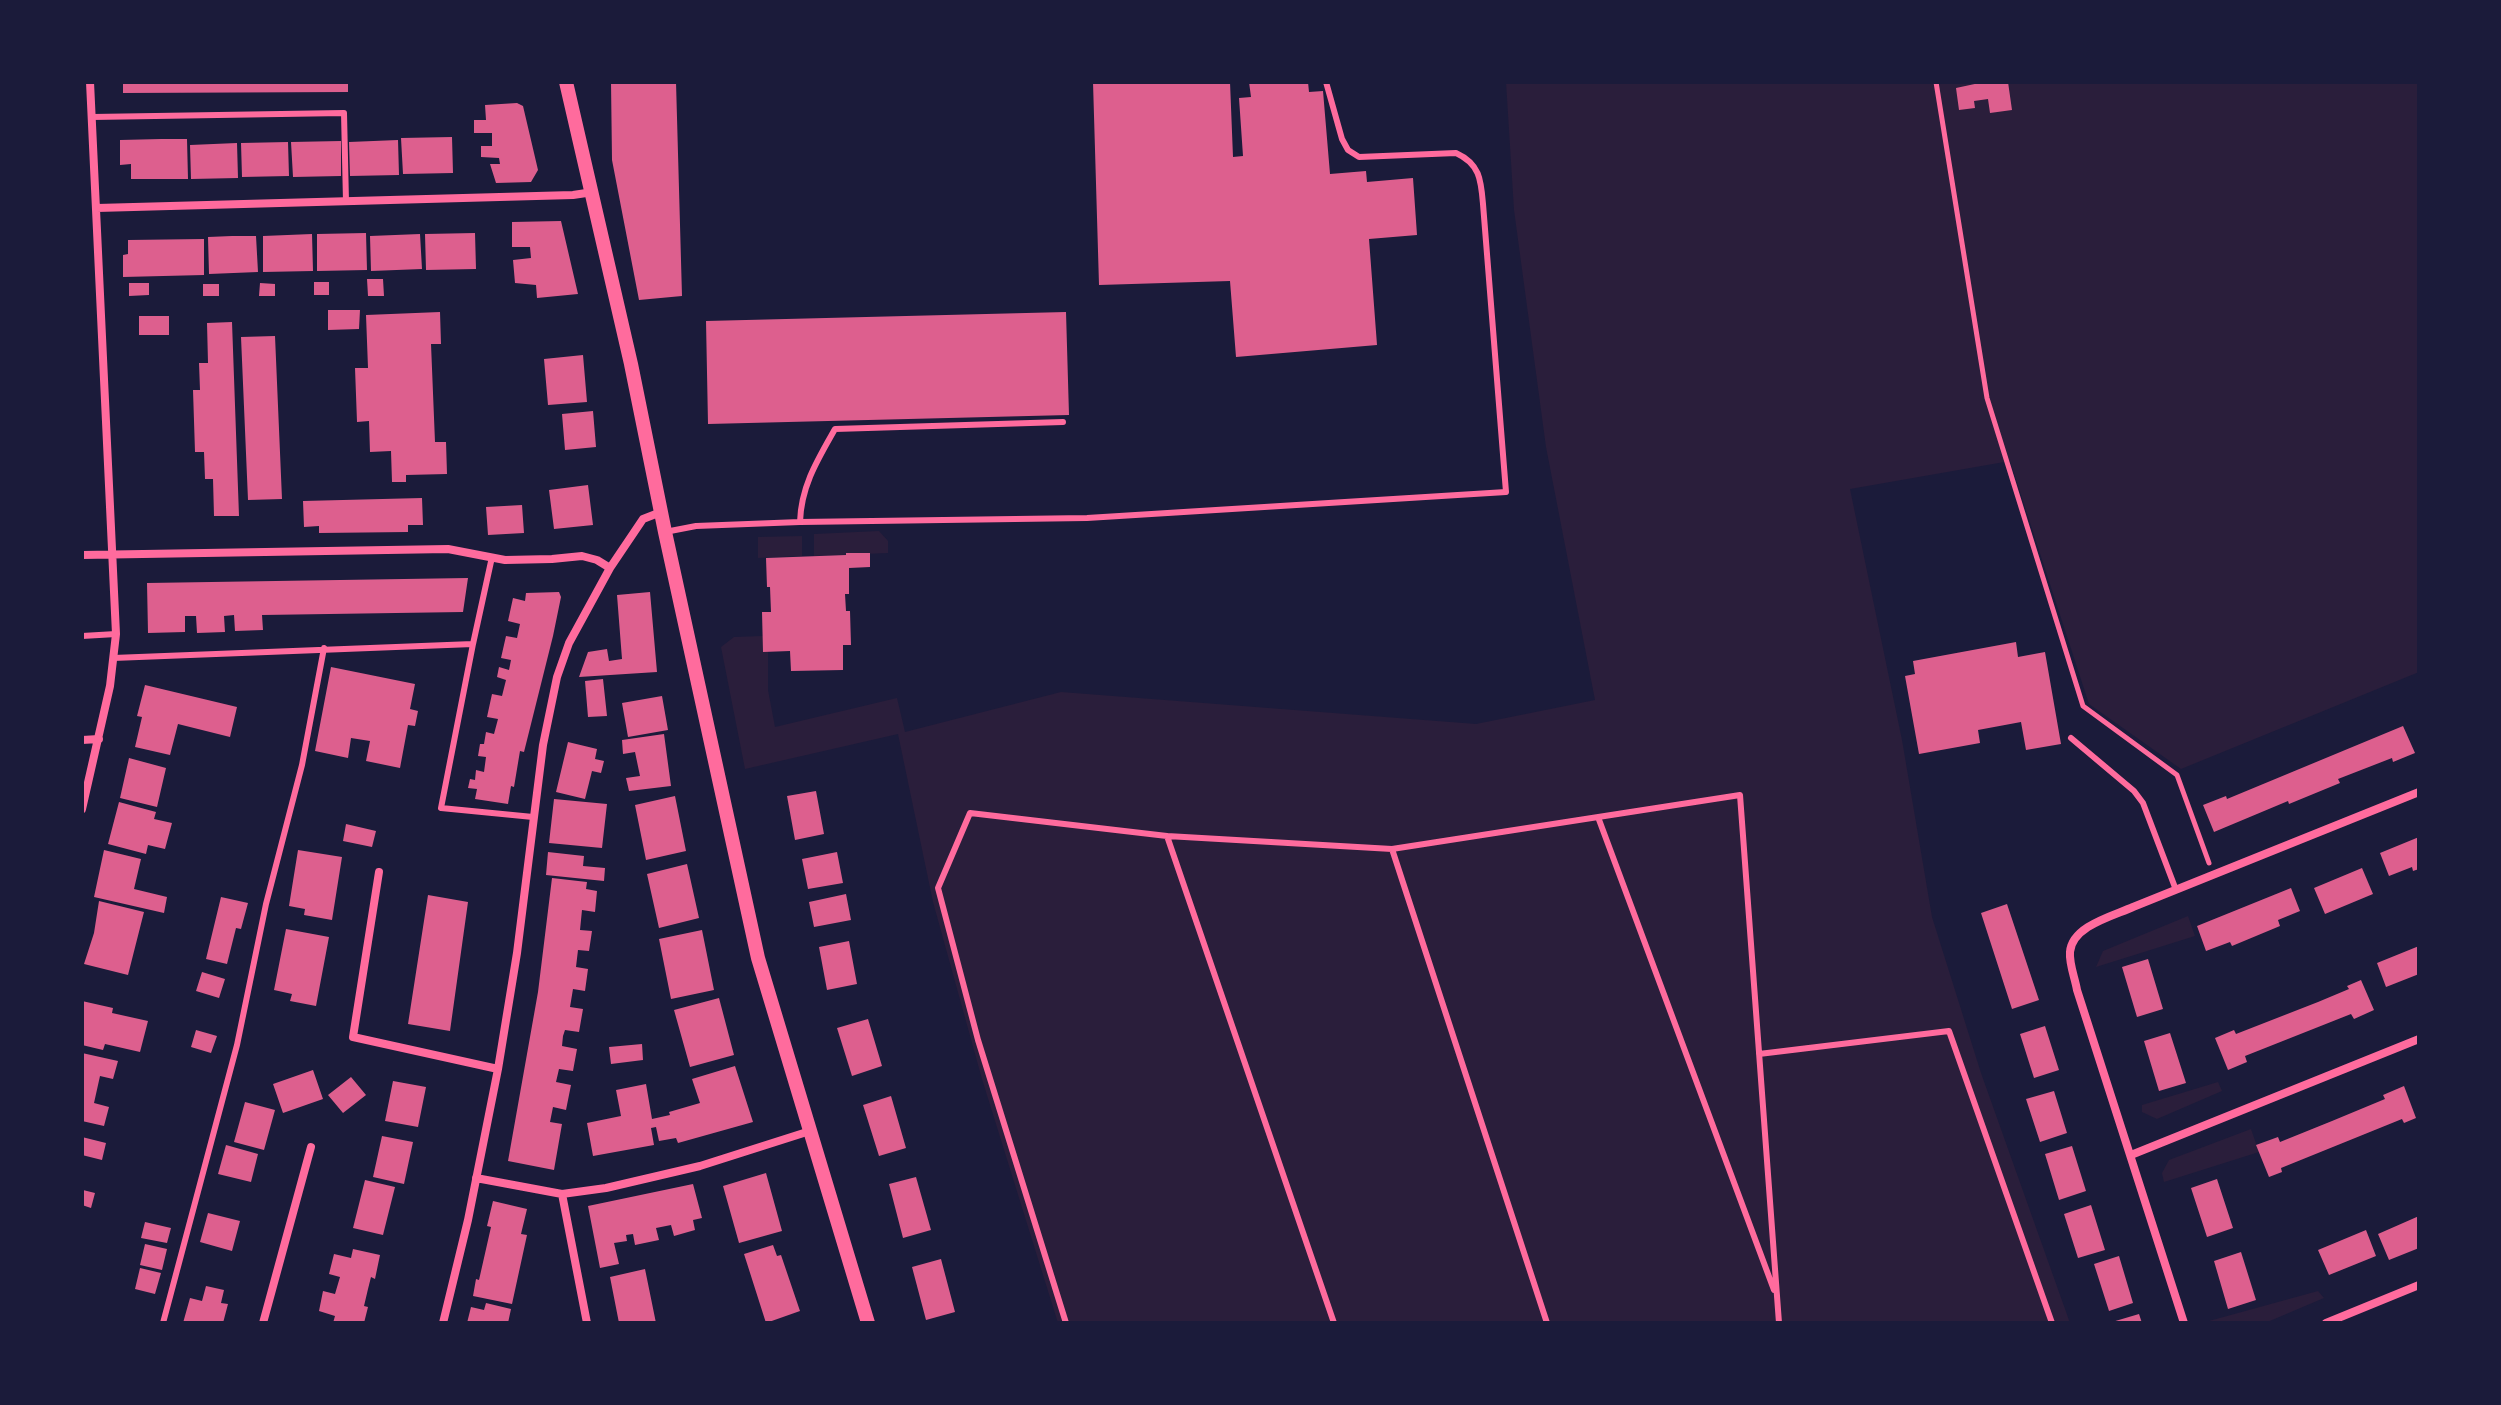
<!DOCTYPE html>
<html>
<head>
<meta charset="utf-8">
<style>
	body { margin:0 }
	#map { position:relative; width:2501px; height:1405px; overflow:hidden; background:#1b1b3a; font-family:"DM Sans",sans-serif }
	canvas { display:block }
	.frame { position:absolute; inset:0; border:84px solid #1b1b3a; pointer-events:none }
</style>
</head>
<body>
<div id="map">
<canvas width="2501" height="1405"></canvas>
<div class="frame"></div>
</div>
<script>
const ctx = document.querySelector('canvas').getContext('2d');
ctx.lineJoin = 'round';
function fillPath(path, color) { ctx.fillStyle = color; ctx.fill(path, 'evenodd'); }
function strokePath(path, color, width, dash) { ctx.strokeStyle = color; ctx.lineWidth = width; ctx.lineCap = dash ? 'butt' : 'round'; ctx.setLineDash(dash || []); ctx.stroke(path); }
const green = new Path2D(`
	M1506,82H2419V672L2181,769L2089,704L2010,461L1850,489L1902,740L1932,917L1981,1073L2070,1323H1058L982,1079L933,902L898,734L745,769L721,647L734,637L763,636V651H768V690L775,727L897,698L905,732L1061,692L1476,724L1595,700L1546,447L1514,210Z
	M879,531L888,541V553L814,556V534Z
	M802,536V556L758,558V537Z
	M2188,916L2195,936L2096,967L2103,951Z
	M2218,1082L2222,1091L2157,1119L2142,1112V1105Z
	M2251,1129L2259,1152L2164,1182L2162,1173L2169,1160Z
	M2318,1291L2324,1298L2265,1323H2209V1321Z`);
const building = new Path2D(`
	M123,82H348V92L123,93Z
	M611,82H676L682,296L639,300L612,160Z
	M1093,82H1230L1233,157L1243,156L1239,98L1251,97L1249,82H1308L1309,92L1323,91L1330,174L1366,171L1367,182L1413,178L1417,235L1369,239L1377,345L1236,357L1230,281L1099,285Z
	M1984,82H2008L2012,110L1990,113L1988,99L1974,101L1975,108L1959,110L1956,88Z
	M517,103L523,106L538,170L531,182L496,183L490,164H500L499,158L481,157V146H492V133H474V120H486L485,105Z
	M452,137L453,173L403,174L401,138Z
	M161,139H187L188,179H131V164L120,165V140Z
	M398,140L399,175L350,176L349,142Z
	M341,141V176L293,177L291,142Z
	M288,142L289,176L242,177L241,143Z
	M237,143L238,178L191,179L190,145Z
	M561,221L578,294L537,298L536,285L515,283L513,260L531,258L530,247H512V222Z
	M366,233L367,270L317,271V234Z
	M475,233L476,269L426,270L425,234Z
	M312,234L313,271L263,272V236Z
	M420,234L422,269L371,271L370,236Z
	M232,236H256L258,272L209,274L208,237Z
	M204,239V275L123,277V255L128,254V240Z
	M367,279H383L384,296H368Z
	M314,282H329V295H314Z
	M129,283H149V295L129,296Z
	M260,283L275,284V296H259Z
	M203,284H219V296H203Z
	M328,310H360L359,329L328,330Z
	M440,312L441,344H431L435,442H446L447,474L406,475V482H392L391,451L370,452L369,421L357,422L355,368H368L366,315Z
	M1066,312L1069,415L708,424L706,321Z
	M139,316H169V335H139Z
	M232,322L239,516H214L213,479H205L204,452H195L193,390H200L199,363H208L207,323Z
	M275,336L282,499L248,500L241,337Z
	M583,355L587,402L548,405L544,359Z
	M593,411L596,447L565,450L562,414Z
	M588,485L593,525L554,529L549,490Z
	M422,498L423,525H408V532L319,533V526L304,527L303,501Z
	M522,505L524,533L488,535L486,507Z
	M846,553H870V567L849,568V594H845L846,611H850L851,645H843V670L791,671L790,651L763,652L762,612H771L770,587H767L766,558L846,555Z
	M468,578L463,612L262,615L263,630L235,631L234,615L224,616L225,632L197,633L196,616H185V632L148,633L147,583Z
	M559,592L561,597L553,636L524,752L520,751L514,787L511,786L508,804L475,799L477,789L468,788L470,779L475,780L476,770L484,772L486,757L478,756L480,744H484L486,732L494,734L498,719L487,717L492,694L502,696L506,680L497,677L499,667L509,670L511,660L501,658L506,636L517,638L520,624L508,621L513,598L525,601L526,593Z
	M650,592L657,672L579,677L588,652L607,649L609,661L622,659L617,595Z
	M2016,642L2018,657L2045,652L2061,744L2026,750L2021,722L1978,730L1980,743L1919,754L1905,676L1915,674L1913,661Z
	M331,667L415,684L410,709L418,711L415,726L408,725L400,768L366,761L370,741L351,738L348,758L315,751Z
	M603,679L607,716L588,717L585,681Z
	M145,685L237,707L230,737L178,724L170,755L135,747L142,717L137,716Z
	M662,696L668,730L628,737L622,703Z
	M2403,726L2415,753L2393,762L2392,758L2338,779L2340,783L2289,804L2288,801L2214,832L2203,805L2226,796L2227,799Z
	M664,734L671,786L629,791L626,778L640,776L635,752L623,754L622,740Z
	M568,742L597,749L595,759L604,761L601,773L592,771L585,799L556,792Z
	M129,758L166,768L157,807L120,798Z
	M816,791L824,834L795,840L787,796Z
	M675,796L686,851L646,860L635,805Z
	M554,799L607,804L602,848L549,843Z
	M119,802L156,812L154,819L172,823L165,849L148,845L146,854L108,844Z
	M346,824L376,831L372,847L343,841Z
	M2419,837V869L2413,871L2412,867L2389,876L2380,853Z
	M104,850L141,859L134,889L167,897L164,913L94,897Z
	M298,850L342,857L332,920L304,915L305,909L289,906Z
	M548,852L584,856L583,866L605,868L604,881L546,875Z
	M837,852L843,883L808,889L802,859Z
	M687,864L699,918L659,928L647,874Z
	M2362,868L2373,894L2325,914L2314,888Z
	M552,878L587,882L586,889L597,891L595,912L582,910L580,930L592,931L589,951L578,950L576,967L588,969L585,991L573,989L570,1007L583,1009L579,1032L565,1030L563,1036L562,1046L577,1049L573,1071L559,1069L556,1082L571,1085L566,1110L553,1107L550,1122L562,1124L554,1170L508,1161L538,992Z
	M2291,888L2300,911L2278,920L2280,926L2232,946L2230,942L2206,951L2197,926Z
	M846,894L851,920L814,927L809,902Z
	M428,895L468,902L450,1031L408,1024Z
	M221,897L248,903L241,929L236,928L227,964L206,959Z
	M99,901L144,912L128,975L84,964L94,933Z
	M2007,904L2039,1000L2012,1009L1981,913Z
	M286,929L329,937L316,1006L290,1001L292,994L274,990Z
	M702,930L714,990L671,999L659,939Z
	M849,941L857,984L827,990L819,947Z
	M2419,946V974L2386,987L2377,963Z
	M2148,959L2163,1009L2137,1017L2122,967Z
	M202,972L225,979L219,998L196,991Z
	M2361,980L2374,1010L2354,1019L2351,1014L2245,1056L2247,1062L2228,1070L2215,1038L2234,1030L2236,1034L2318,1002L2349,989L2347,986Z
	M719,998L734,1055L690,1067L674,1010Z
	M82,1001L113,1008L112,1013L148,1021L140,1052L105,1044L103,1050L82,1045Z
	M868,1019L882,1066L852,1076L837,1028Z
	M2045,1026L2059,1070L2034,1078L2020,1034Z
	M196,1030L217,1036L211,1053L191,1047Z
	M2170,1033L2186,1083L2159,1091L2144,1041Z
	M642,1044L643,1060L611,1064L609,1047Z
	M82,1053L118,1061L113,1079L100,1076L94,1103L109,1107L104,1126L82,1121Z
	M735,1066L753,1122L678,1143L676,1138L659,1141L656,1127L651,1128L654,1145L593,1156L587,1123L621,1116L616,1090L646,1084L652,1119L670,1115L669,1112L700,1103L692,1079Z
	M313,1070L323,1099L283,1113L273,1084Z
	M351,1077L366,1095L343,1113L328,1095Z
	M393,1081L426,1087L418,1127L385,1121Z
	M2404,1086L2416,1118L2404,1123L2402,1119L2281,1168L2282,1172L2269,1177L2256,1145L2278,1137L2280,1142L2332,1121L2385,1099L2383,1095Z
	M2054,1091L2067,1133L2040,1142L2026,1099Z
	M891,1096L906,1148L879,1156L863,1105Z
	M245,1102L275,1110L264,1150L234,1142Z
	M382,1136L413,1142L404,1184L373,1177Z
	M82,1137L106,1143L102,1160L82,1155Z
	M226,1145L258,1154L251,1182L218,1174Z
	M2072,1146L2086,1191L2059,1200L2045,1154Z
	M766,1173L782,1231L739,1243L723,1186Z
	M916,1177L931,1230L903,1238L889,1184Z
	M2217,1179L2233,1228L2207,1237L2191,1188Z
	M365,1180L395,1187L383,1235L353,1228Z
	M693,1184L702,1218L693,1220L695,1230L674,1236L671,1225L656,1228L659,1240L635,1245L633,1234L626,1235L627,1241L614,1243L619,1264L600,1268L588,1206Z
	M83,1190L95,1193L91,1208L82,1205Z
	M493,1201L527,1209L521,1234L527,1235L512,1304L473,1296L476,1279L479,1280L491,1227L487,1226Z
	M2091,1205L2105,1250L2078,1258L2064,1214Z
	M208,1213L240,1221L232,1251L200,1242Z
	M2419,1216V1248L2389,1260L2378,1234Z
	M145,1222L171,1228L167,1243L141,1238Z
	M2366,1230L2376,1256L2329,1275L2318,1250Z
	M145,1244L167,1249L162,1270L140,1265Z
	M773,1245L777,1256L781,1255L800,1311L766,1323L744,1254Z
	M353,1249L380,1255L375,1279L371,1277L368,1289L364,1306L368,1307L364,1323H333L335,1316L319,1311L323,1291L335,1294L340,1277L329,1274L334,1254L351,1258Z
	M2241,1252L2256,1300L2228,1309L2214,1261Z
	M2119,1256L2133,1303L2109,1311L2094,1264Z
	M941,1259L955,1312L926,1320L912,1267Z
	M140,1268L161,1273L155,1294L135,1289Z
	M645,1269L656,1323H619L610,1277Z
	M206,1286L224,1290L221,1303L228,1304L223,1323H183L190,1298L202,1301Z
	M486,1303L511,1309L508,1323H467L471,1307L484,1310Z
	M2139,1314L2142,1323H2113L2112,1322Z`);
const path = new Path2D(`
	M1936,82L1987,398L2083,706L2177,775L2209,863`);
const service = new Path2D(`
	M92,117L344,113L346,202
	M800,522C801,486 818,459 835,429L1063,422
	M665,532L696,526L800,522L1087,518L1506,492L1483,204C1481,180 1480,164 1456,153L1359,157L1348,150L1342,139L1326,82
	M82,636L116,634
	M473,644L441,808L533,817
	M113,658L473,644L492,557
	M2071,738L2134,791L2143,803L2176,890
	M1598,817L1774,1290
	M1392,849L1547,1323
	M1759,1054L1949,1031L2052,1323
	M163,1323L237,1045L266,904L302,765L324,648
	M1066,1323L978,1040L938,888L970,813L1167,836
	M1334,1323L1167,836L1392,849L1740,795L1779,1323`);
const minor = new Path2D(`
	M97,208L573,195L593,192
	M82,555L448,549L505,560L552,559L582,556L597,560L610,568
	M82,740L99,739
	M82,809L110,686L116,634L90,82
	M379,872L353,1037L498,1069
	M2131,1155L2419,1039
	M476,1178L562,1194L606,1188L700,1166L810,1131
	M562,1194L587,1323
	M263,1323L311,1147
	M443,1323L468,1220L498,1069L517,953L543,745L557,677L569,643L610,568L643,519L661,512
	M2184,1323L2077,990C2075,978 2069,964 2070,952C2072,926 2113,916 2133,907L2419,792
	M2326,1323L2419,1285`);
const tertiary = new Path2D(`
	M566,82L631,364L665,532L758,958L868,1323`);
fillPath(green, '#2a1e3b');
fillPath(building, '#dd5f8e');
strokePath(path, '#ff6b9d', 5);
strokePath(service, '#ff6b9d', 6);
strokePath(minor, '#ff6b9d', 8);
strokePath(tertiary, '#ff6b9d', 14);
</script>
</body>
</html>
